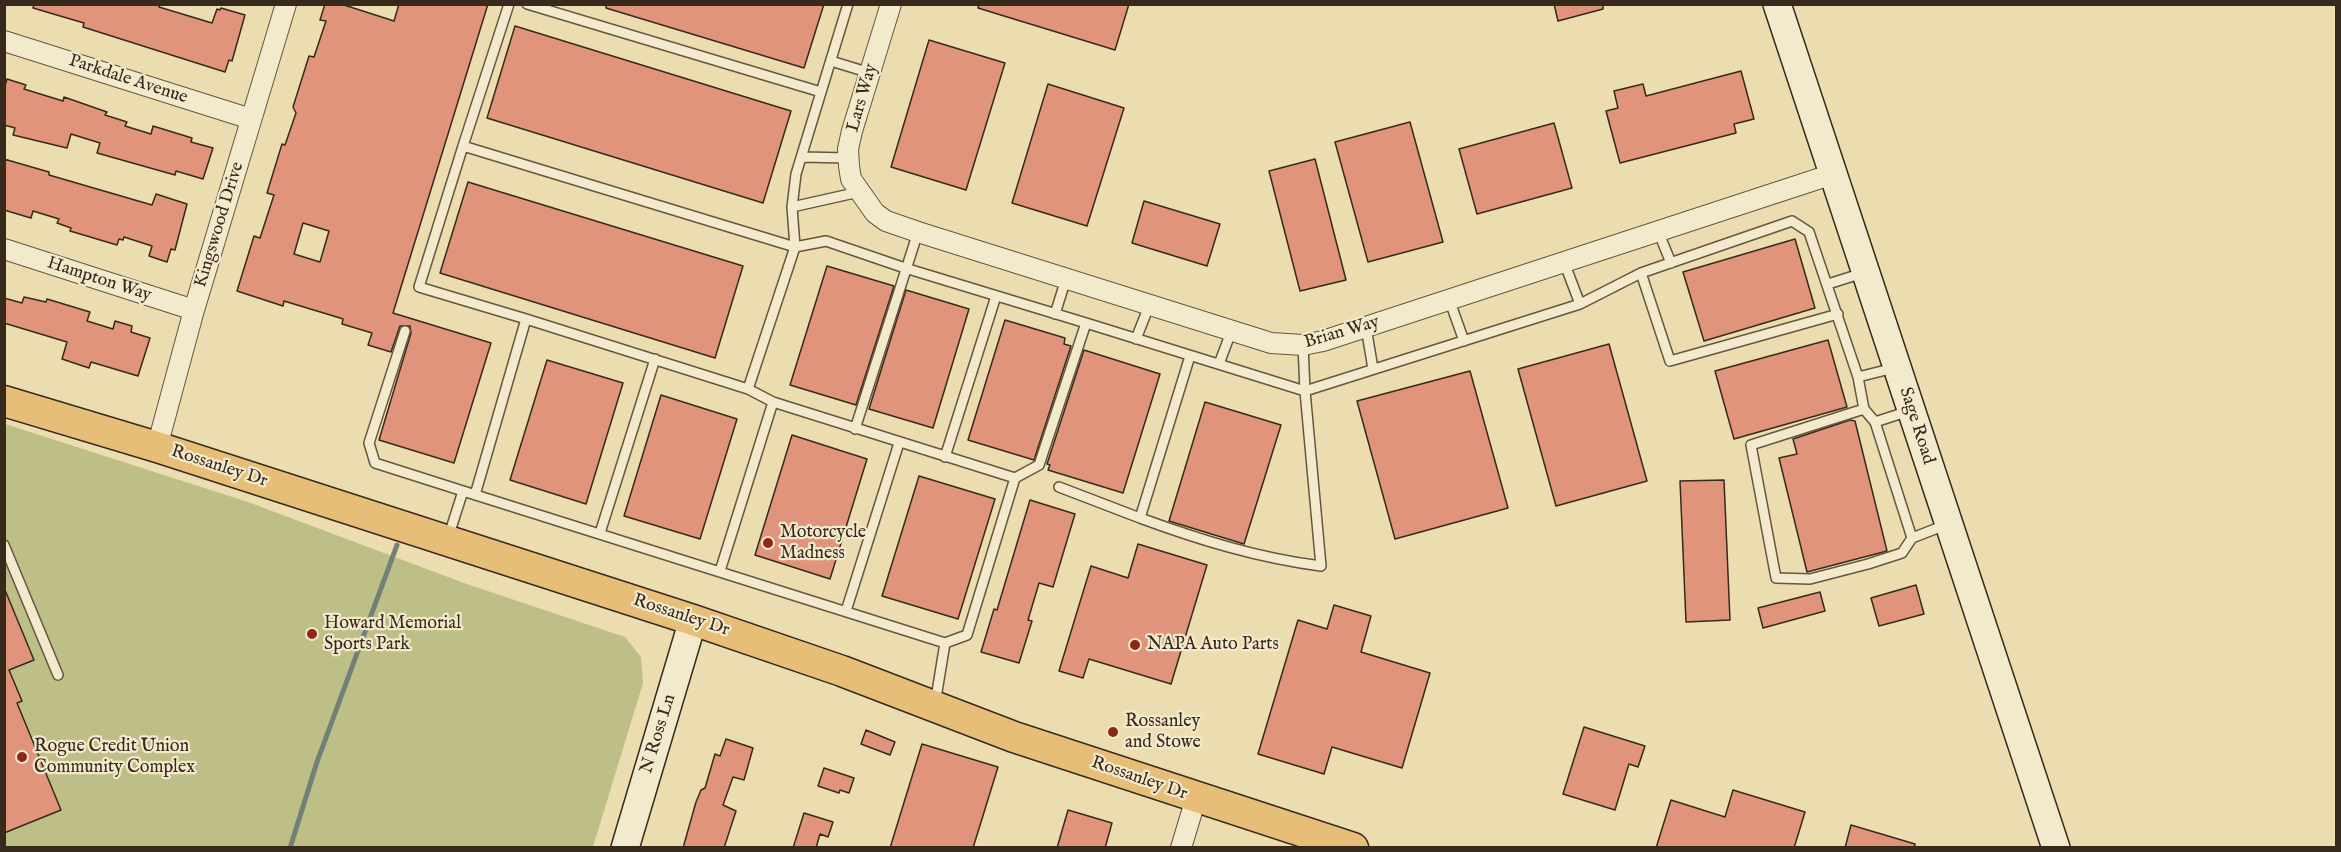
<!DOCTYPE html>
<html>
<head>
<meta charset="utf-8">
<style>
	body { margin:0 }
	#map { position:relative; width:2341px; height:852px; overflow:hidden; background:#ecddb0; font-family:"IM FELL English",serif }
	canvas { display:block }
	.frame { position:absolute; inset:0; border:6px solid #37291c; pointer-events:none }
</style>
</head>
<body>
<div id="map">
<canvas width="2341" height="852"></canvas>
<div class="frame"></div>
</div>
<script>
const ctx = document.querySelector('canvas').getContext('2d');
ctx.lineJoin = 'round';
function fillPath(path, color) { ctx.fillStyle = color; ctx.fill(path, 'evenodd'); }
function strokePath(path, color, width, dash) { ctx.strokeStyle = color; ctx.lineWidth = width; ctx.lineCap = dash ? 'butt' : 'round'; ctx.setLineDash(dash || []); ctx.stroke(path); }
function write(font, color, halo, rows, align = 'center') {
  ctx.font = font + ' "IM FELL English",serif'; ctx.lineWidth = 4.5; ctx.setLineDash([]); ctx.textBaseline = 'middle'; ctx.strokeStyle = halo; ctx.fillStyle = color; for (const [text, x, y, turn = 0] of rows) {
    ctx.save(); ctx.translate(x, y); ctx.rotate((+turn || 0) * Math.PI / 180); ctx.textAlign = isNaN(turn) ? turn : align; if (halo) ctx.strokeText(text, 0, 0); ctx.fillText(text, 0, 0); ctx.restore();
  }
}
const green = new Path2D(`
	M5,424L248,502L464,583L625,637L641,657L643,683L593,847L5,848Z`);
const stream = new Path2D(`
	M290,848L317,762L397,545`);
const building = new Path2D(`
	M34,4H160L159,7L212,23L217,9L220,10L221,8L245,15L232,61L229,60L225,72L83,27L84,23L33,8Z
	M325,4H341L394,21L399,4H488L393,313L491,343L454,463L379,440L411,333L410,326H400L391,352L368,345L372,333L342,324L343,319L340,318L284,301L283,306L237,291L254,236L260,238L274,195L267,193L282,144L285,145L296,113L293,107L309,56L314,57L326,21L320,20ZM303,223L329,231L320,262L294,254Z
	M606,4H824L804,68L606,8Z
	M979,4H1129L1115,50L978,8Z
	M1554,4H1603V9L1558,21Z
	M515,26L791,111L763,203L487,118Z
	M929,40L1005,63L966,190L891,167Z
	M1741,71L1754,119L1734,124L1736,133L1620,163L1606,111L1618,108L1614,91L1643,84L1646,96Z
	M7,79L26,85L24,89L63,101L64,97L107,112L105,115L127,122L125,126L151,134L153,126L192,138L191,142L213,148L203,179L176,171L175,175L97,153L100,143L71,134L67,148L13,135L15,128L4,125V89Z
	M1048,84L1124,108L1087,226L1012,203Z
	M1410,122L1443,242L1368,262L1335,142Z
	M1554,123L1572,188L1477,214L1459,149Z
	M4,159L49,172V175L152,205L156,194L187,204L175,250L171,249L167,262L149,256L152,246L124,237L123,240L119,239L117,245L70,231L71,228L57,223L59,219L33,211L31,218L4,210Z
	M1315,159L1346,280L1300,291L1269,171Z
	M468,182L743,266L715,358L440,273Z
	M1144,201L1220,224L1207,266L1132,243Z
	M1795,239L1815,308L1704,341L1683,272Z
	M827,266L894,286L856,405L790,385Z
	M906,290L969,309L933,428L869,409Z
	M24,297L46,302L47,299L90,312L87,321L113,329L115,321L132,326L131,332L150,338L138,376L91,362L89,368L62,359L67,342L4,323V298L22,303Z
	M1005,320L1065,338L1064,344L1071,346L1034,460L968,440Z
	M1828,340L1847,407L1734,439L1715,371Z
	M1609,344L1647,481L1556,506L1518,369Z
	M1084,350L1160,374L1123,493L1048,470L1050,465L1047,464Z
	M547,360L623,383L586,504L510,480Z
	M1470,371L1508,508L1395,539L1357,401Z
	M661,395L737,419L700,539L624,516Z
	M1205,402L1281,425L1244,544L1169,521Z
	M1850,420L1855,421L1887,551L1807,572L1779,458L1797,454L1793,439Z
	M792,435L867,459L830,579L755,555Z
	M919,476L995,499L958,619L882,596Z
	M1724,480L1730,620L1686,622L1680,481Z
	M1030,500L1075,514L1053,587L1039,583L1028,620L1032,621L1019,663L981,652L994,609L997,610Z
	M1138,544L1207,565L1171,684L1089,659L1083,678L1059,671L1091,566L1128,578Z
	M1916,585L1924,614L1879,626L1871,598Z
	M5,590L34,660L9,670L22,701L17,703L61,810L4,833Z
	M1820,592L1825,611L1763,628L1758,608Z
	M1334,605L1371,616L1361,652L1430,673L1402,768L1332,747L1324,774L1258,754L1298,620L1327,629Z
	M1584,727L1645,746L1638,767L1629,764L1615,810L1563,794Z
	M866,730L895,742L890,755L861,744Z
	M726,739L753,748L744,780L733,777L723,805L736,811L724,848H683L696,802L701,790L705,788L715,754L720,756Z
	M922,744L998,767L973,848H890Z
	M824,768L854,778L849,793L840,790L839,793L818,786Z
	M1733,790L1805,812L1794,848H1656L1671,800L1725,817Z
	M1068,810L1112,823L1105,848H1057Z
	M804,813L833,822L828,837L820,834L816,848H793Z
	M1851,825L1915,844L1914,848H1845Z`);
const service = new Path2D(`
	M527,4L821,92
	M848,4L796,174L792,207L795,247L826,241L905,268L1086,323L1039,465L1015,478
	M831,61L870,73
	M463,146L509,4
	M801,157L849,158
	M792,207L859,192
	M1658,231L1671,263
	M1564,262L1580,304
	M1641,273L1670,361L1838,314
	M1828,284L1863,273
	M1449,299L1464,341
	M1055,314L1066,279
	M1086,323L1305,391L1321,566C1258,558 1200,540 1140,518L1190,356
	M1366,327L1373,369
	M405,331L369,443L375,463L463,491
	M1136,339L1149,306
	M1303,345L1305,391L1580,304L1641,273L1792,221L1809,232L1858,377L1864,409L1875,422L1912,538L1948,524
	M1219,364L1231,332
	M1858,377L1894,368
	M748,389L773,402L1015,478L967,635L945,643
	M1864,409L1751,445L1776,578L1810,579L1868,564L1902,553L1912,538
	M1875,422L1909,411
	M855,429L918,232
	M945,457L996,296
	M1059,487L1140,518
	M475,495L526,319L419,287L463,146L795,247L748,389L526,319
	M600,533L655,359
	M448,538L463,491L945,643L935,704
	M4,545L58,675
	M720,571L773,402
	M846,611L899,443`);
const minor = new Path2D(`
	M891,4L852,131L848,149L849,166L851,179L875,213L886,221L918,232L1271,343L1303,345L1323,341L1833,174
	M4,41L251,119
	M4,249L194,310
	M157,447L194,310L286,4
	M1181,848L1196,798`);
const secondary = new Path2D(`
	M1777,4L2056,848
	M625,848L693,620`);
const primary = new Path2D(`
	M4,401L157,447L693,620L842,671L1014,737L1353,848`);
const markers = [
	[768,543,6,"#8f2418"],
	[312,634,6,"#8f2418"],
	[1135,645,6,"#8f2418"],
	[1113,732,6,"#8f2418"],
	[22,757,6,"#8f2418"]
];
const streetNames = [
	["Parkdale Avenue",128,80,18],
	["Lars Way",863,98,-74],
	["Kingswood Drive",220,225,-73],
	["Hampton Way",99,280,18],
	["Brian Way",1342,333,-16],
	["Sage Road",1916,426,72],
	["Rossanley Dr",219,467,18],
	["Rossanley Dr",681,616,18],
	["N Ross Ln",659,734,-73],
	["Rossanley Dr",1139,779,19]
];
const poiNames = [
	["Motorcycle",780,533],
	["Madness",780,554],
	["Howard Memorial",324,624],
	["Sports Park",324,645],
	["NAPA Auto Parts",1147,645],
	["Rossanley",1125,722],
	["and Stowe",1125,743],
	["Rogue Credit Union",34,747],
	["Community Complex",34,768]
];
fillPath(green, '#bdbf87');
strokePath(stream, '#728176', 5);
fillPath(building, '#df947b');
strokePath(building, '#37291c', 1.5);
strokePath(service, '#645641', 12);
strokePath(minor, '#645641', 22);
strokePath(secondary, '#37291c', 30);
strokePath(primary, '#37291c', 33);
strokePath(service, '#f3e9cc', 9);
strokePath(minor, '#f3e9cc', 20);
strokePath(secondary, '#f3e9cc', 27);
strokePath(primary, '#e6be78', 30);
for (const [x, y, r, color] of markers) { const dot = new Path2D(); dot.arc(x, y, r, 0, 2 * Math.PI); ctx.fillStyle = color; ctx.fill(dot); strokePath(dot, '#f3e9cc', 2); }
write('18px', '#37291c', '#f3e9cc', streetNames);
write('18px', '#37291c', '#f3e9cc', poiNames, 'left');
</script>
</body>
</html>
